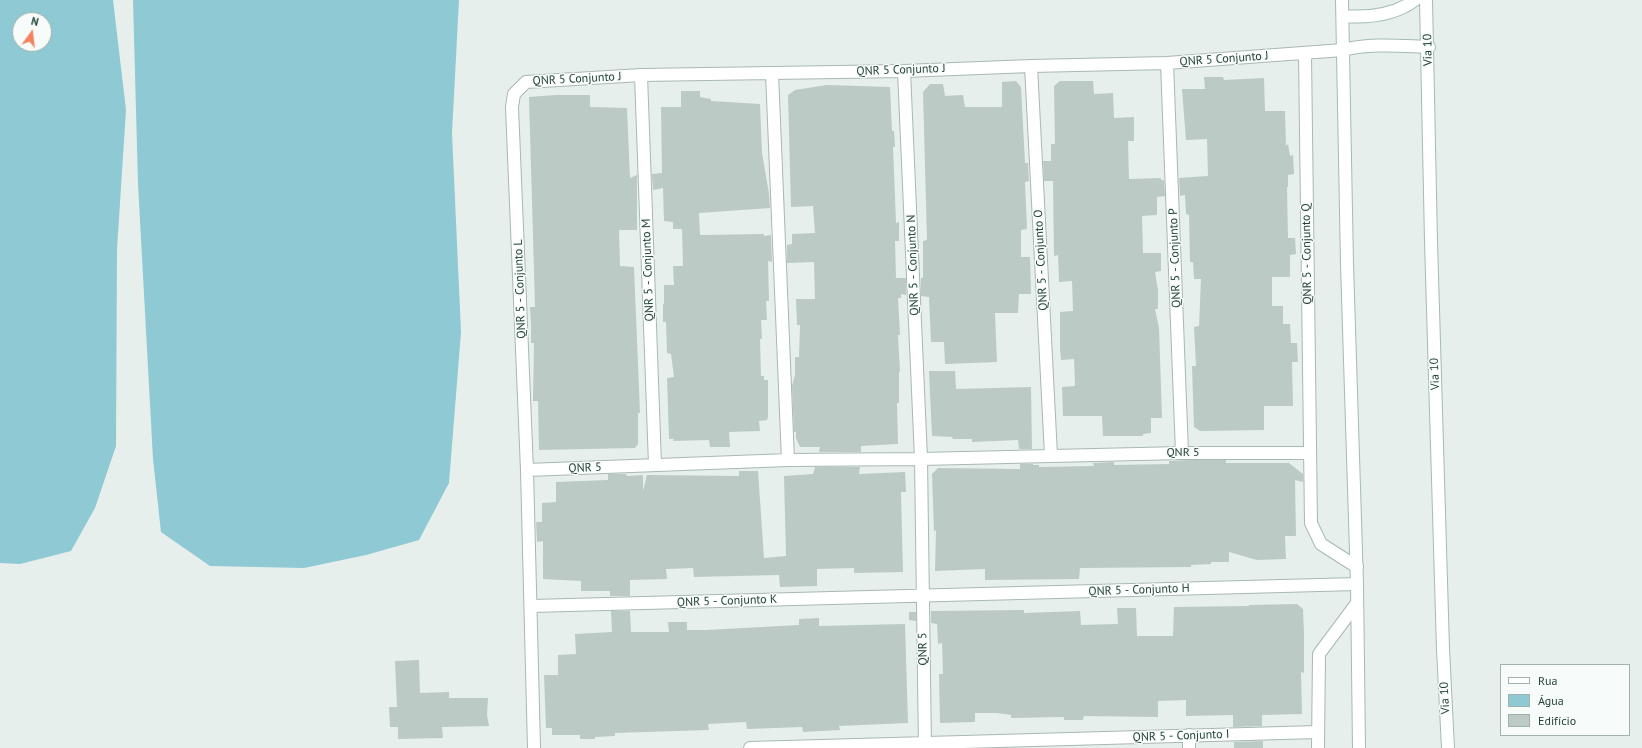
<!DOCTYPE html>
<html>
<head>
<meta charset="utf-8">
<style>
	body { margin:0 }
	#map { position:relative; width:1642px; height:748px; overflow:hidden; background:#e6efeb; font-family:"PT Sans",sans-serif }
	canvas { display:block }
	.legend { position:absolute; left:1500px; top:664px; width:130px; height:72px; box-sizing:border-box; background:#f7fbf9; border:1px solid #a3b1ad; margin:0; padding:5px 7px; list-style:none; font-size:12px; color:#24423a }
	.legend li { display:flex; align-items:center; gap:8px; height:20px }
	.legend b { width:20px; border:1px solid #a3b1ad }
	.north { position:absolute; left:12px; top:12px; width:40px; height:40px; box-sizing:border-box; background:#f7fbf9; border:1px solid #a3b1ad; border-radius:50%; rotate:15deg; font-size:11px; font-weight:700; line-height:16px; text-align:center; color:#24423a }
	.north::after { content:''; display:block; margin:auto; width:14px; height:18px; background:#f4845f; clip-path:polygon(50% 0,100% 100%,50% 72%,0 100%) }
</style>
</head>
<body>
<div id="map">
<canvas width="1642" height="748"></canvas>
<ul class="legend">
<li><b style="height:5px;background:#fff"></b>Rua</li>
<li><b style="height:11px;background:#8ec9d4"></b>Água</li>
<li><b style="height:11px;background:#bbcac4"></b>Edifício</li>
</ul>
<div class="north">N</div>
</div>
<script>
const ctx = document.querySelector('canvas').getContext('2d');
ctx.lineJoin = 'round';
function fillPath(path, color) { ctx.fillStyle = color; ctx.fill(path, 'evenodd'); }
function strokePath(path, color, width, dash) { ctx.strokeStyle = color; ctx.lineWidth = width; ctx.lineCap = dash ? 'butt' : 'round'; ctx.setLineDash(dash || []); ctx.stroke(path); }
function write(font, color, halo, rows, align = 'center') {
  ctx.font = font + ' "PT Sans",sans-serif'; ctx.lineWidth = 3; ctx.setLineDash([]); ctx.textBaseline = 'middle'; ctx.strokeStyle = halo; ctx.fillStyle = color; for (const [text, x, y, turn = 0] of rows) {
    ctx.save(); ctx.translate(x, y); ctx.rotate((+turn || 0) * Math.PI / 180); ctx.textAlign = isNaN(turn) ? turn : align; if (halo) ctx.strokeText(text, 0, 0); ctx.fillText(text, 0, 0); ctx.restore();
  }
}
const water = new Path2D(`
	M0,0H113L126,110L117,249L116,446L95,508L71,551L20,564L0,563ZM20,20H44V44H20Z
	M133,0H459L452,133L461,332L449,483L419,540L366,555L304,568L210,566L161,532L153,459L138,184Z`);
const building = new Path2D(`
	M1204,77H1223L1224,80L1264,78L1265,111H1285L1286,146L1288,144L1290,156L1293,155L1294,174L1288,175V187H1287L1288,238H1295L1296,254L1290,255V277H1272V306H1283V324H1290L1291,343H1297L1298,362H1292L1293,406H1264V430L1200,431L1194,427L1192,366H1196L1194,327L1199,326L1201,279H1194L1193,262H1190L1189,215L1186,214L1185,195L1180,196L1179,178L1208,176L1207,139L1186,140L1182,89H1205Z
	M1016,81L1021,87L1025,163H1028L1029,181L1025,182L1027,229L1021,230V257H1030L1031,294H1019L1018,313H995L997,362L945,364L944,342H931L929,297L921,296V278H923V241L927,240L923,92L930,84H943L945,96L963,95L965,107H1002V82Z
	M1060,81H1093L1094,94L1113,93L1114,118L1134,117V141H1128L1129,179L1161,178V180H1164L1165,196L1157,197V215L1142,216L1143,253H1161V271L1155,272L1158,290V309H1155L1159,328L1162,418H1151V433L1143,434V436H1103L1102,416H1063L1062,387L1075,386L1074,359L1061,360L1060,349V312L1073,311L1072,281L1059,282L1058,255L1054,256L1053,181H1044L1043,161H1051V144H1055L1054,86Z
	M827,85L890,87L892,131H894L895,147H893L896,223L899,222V241H895L896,278H906V295L901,294V298H898L900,335H898L900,372H899V403H897L898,444L861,446V452H819L820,447H800L796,438V432H794L792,386L795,375V357H799L800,325H797L796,299H815L814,262L787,263V245L792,244V234L815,233L813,206L791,207L788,95L795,90Z
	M681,91H700V97L711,99V101L760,104L762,153L769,194L770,208L699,213L700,235L764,234V236L771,235L772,262L768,261L769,301H766L767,320H761L762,339H760L761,376H764V380H768V417L767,420L759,421L760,431L729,432L730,447H710L709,440L673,441L674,439H669L667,378L674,377L671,354L667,353L666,322H663V304H664V285H674L673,266H683L682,229H673V222L664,221L663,188L653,190L652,174L662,173L661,107H681Z
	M556,95H590V107L627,108L630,178L637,175V230H619L620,266L634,267L640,413H638V444L635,448L539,450L538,401H533L534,343H531V326L530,307H535L529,97Z
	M929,371H955L956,389L1031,387L1032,449H1019L1018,440L972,442V439H953L952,437L932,436Z
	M1189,460H1226V463H1289L1303,474V482L1295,480L1296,536H1285L1286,559L1257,560L1229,552V562H1211V564L1191,565V567L1080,568L1079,579L985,580V569L935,571L936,530L934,531L932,474L938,468L1020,469V464H1033V465H1039V467L1094,466L1093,463L1114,462V465L1169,464V461Z
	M815,467H860L859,474L905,472L906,492H901L903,572L854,573V568L817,569V586L780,587L779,575L694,577L693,568L666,569L667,579L630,580V596H610V591H581V581L543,579V541L537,542L536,522H542V503L556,502V482L608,480V474H626L627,476L643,475V491L647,475L739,476V471H758L764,558L786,556L784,476L813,474Z
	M1297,604L1303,609L1304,634V673L1301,672L1302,714L1262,715V726L1233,727V715L1186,716V700L1158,701V717L1084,716L1083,720H1064V717L1011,718V715L997,713H975V722L940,723L939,674H943L942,643L938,644L937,624L931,623V611L1024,610V613L1080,611L1081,625L1118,624L1117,608H1136L1137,636H1173L1174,607L1249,606V605Z
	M611,611H630L631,632H669L668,622H687V630H706L799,625V619L819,618V626L905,624L908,723L839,726L840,730L803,732L802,727L747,729L746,722L708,724L709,730L615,733V736L595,737V739H580V735H552V728H546L544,675H558V655L576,654L575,634L612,632Z
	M909,612H916V621L909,620Z
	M419,660L420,693L449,692V698H488L487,715L489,726L442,727L443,738L398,739V727H390L389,707H397L395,661Z
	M1263,741V748H1234V742Z`);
const street = new Path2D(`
	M1305,54L1311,523L1321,544L1357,567
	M1167,63L1182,453
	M1031,66L1051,455
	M904,71L921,459L925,748
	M772,73L788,460
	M641,75L655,465
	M527,470L788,460L921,459L1182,453H1309
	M532,606L1357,584
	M1189,735V748
	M534,748L527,470L512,107L514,94L526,82L641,75L904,71L1031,66L1167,63L1343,50
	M750,748L1318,732
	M1318,748L1319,654L1357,603`);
const secondary = new Path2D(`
	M1342,0L1347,264L1357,584L1359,748
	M1426,0L1431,241L1443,649L1448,748
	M1343,16C1368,18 1395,15 1415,0
	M1343,50C1371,43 1399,46 1429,47`);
const streetNames = [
	["Via 10",1428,50,-91],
	["QNR 5 Conjunto J",1224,59,-4],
	["QNR 5 Conjunto J",901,70,-2],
	["QNR 5 Conjunto J",577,79,-3],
	["QNR 5 - Conjunto Q",1307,254,-91],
	["QNR 5 - Conjunto P",1175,258,-92],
	["QNR 5 - Conjunto O",1041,260,-93],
	["QNR 5 - Conjunto N",913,265,-92],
	["QNR 5 - Conjunto M",648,270,-92],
	["QNR 5 - Conjunto L",520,289,-92],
	["Via 10",1435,374,-92],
	["QNR 5",1183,453],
	["QNR 5",585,468,-2],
	["QNR 5 - Conjunto H",1139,590,-2],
	["QNR 5 - Conjunto K",727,601,-2],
	["QNR 5",923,649,-91],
	["Via 10",1445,698,-93],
	["QNR 5 - Conjunto I",1181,736,-2]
];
fillPath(water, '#8ec9d4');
fillPath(building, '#bbcac4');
strokePath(street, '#a8b8b2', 14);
strokePath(secondary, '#a4bbb3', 14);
strokePath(street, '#fff', 12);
strokePath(secondary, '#fff', 12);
write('12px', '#24423a', '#f7fbf9', streetNames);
</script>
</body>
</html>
